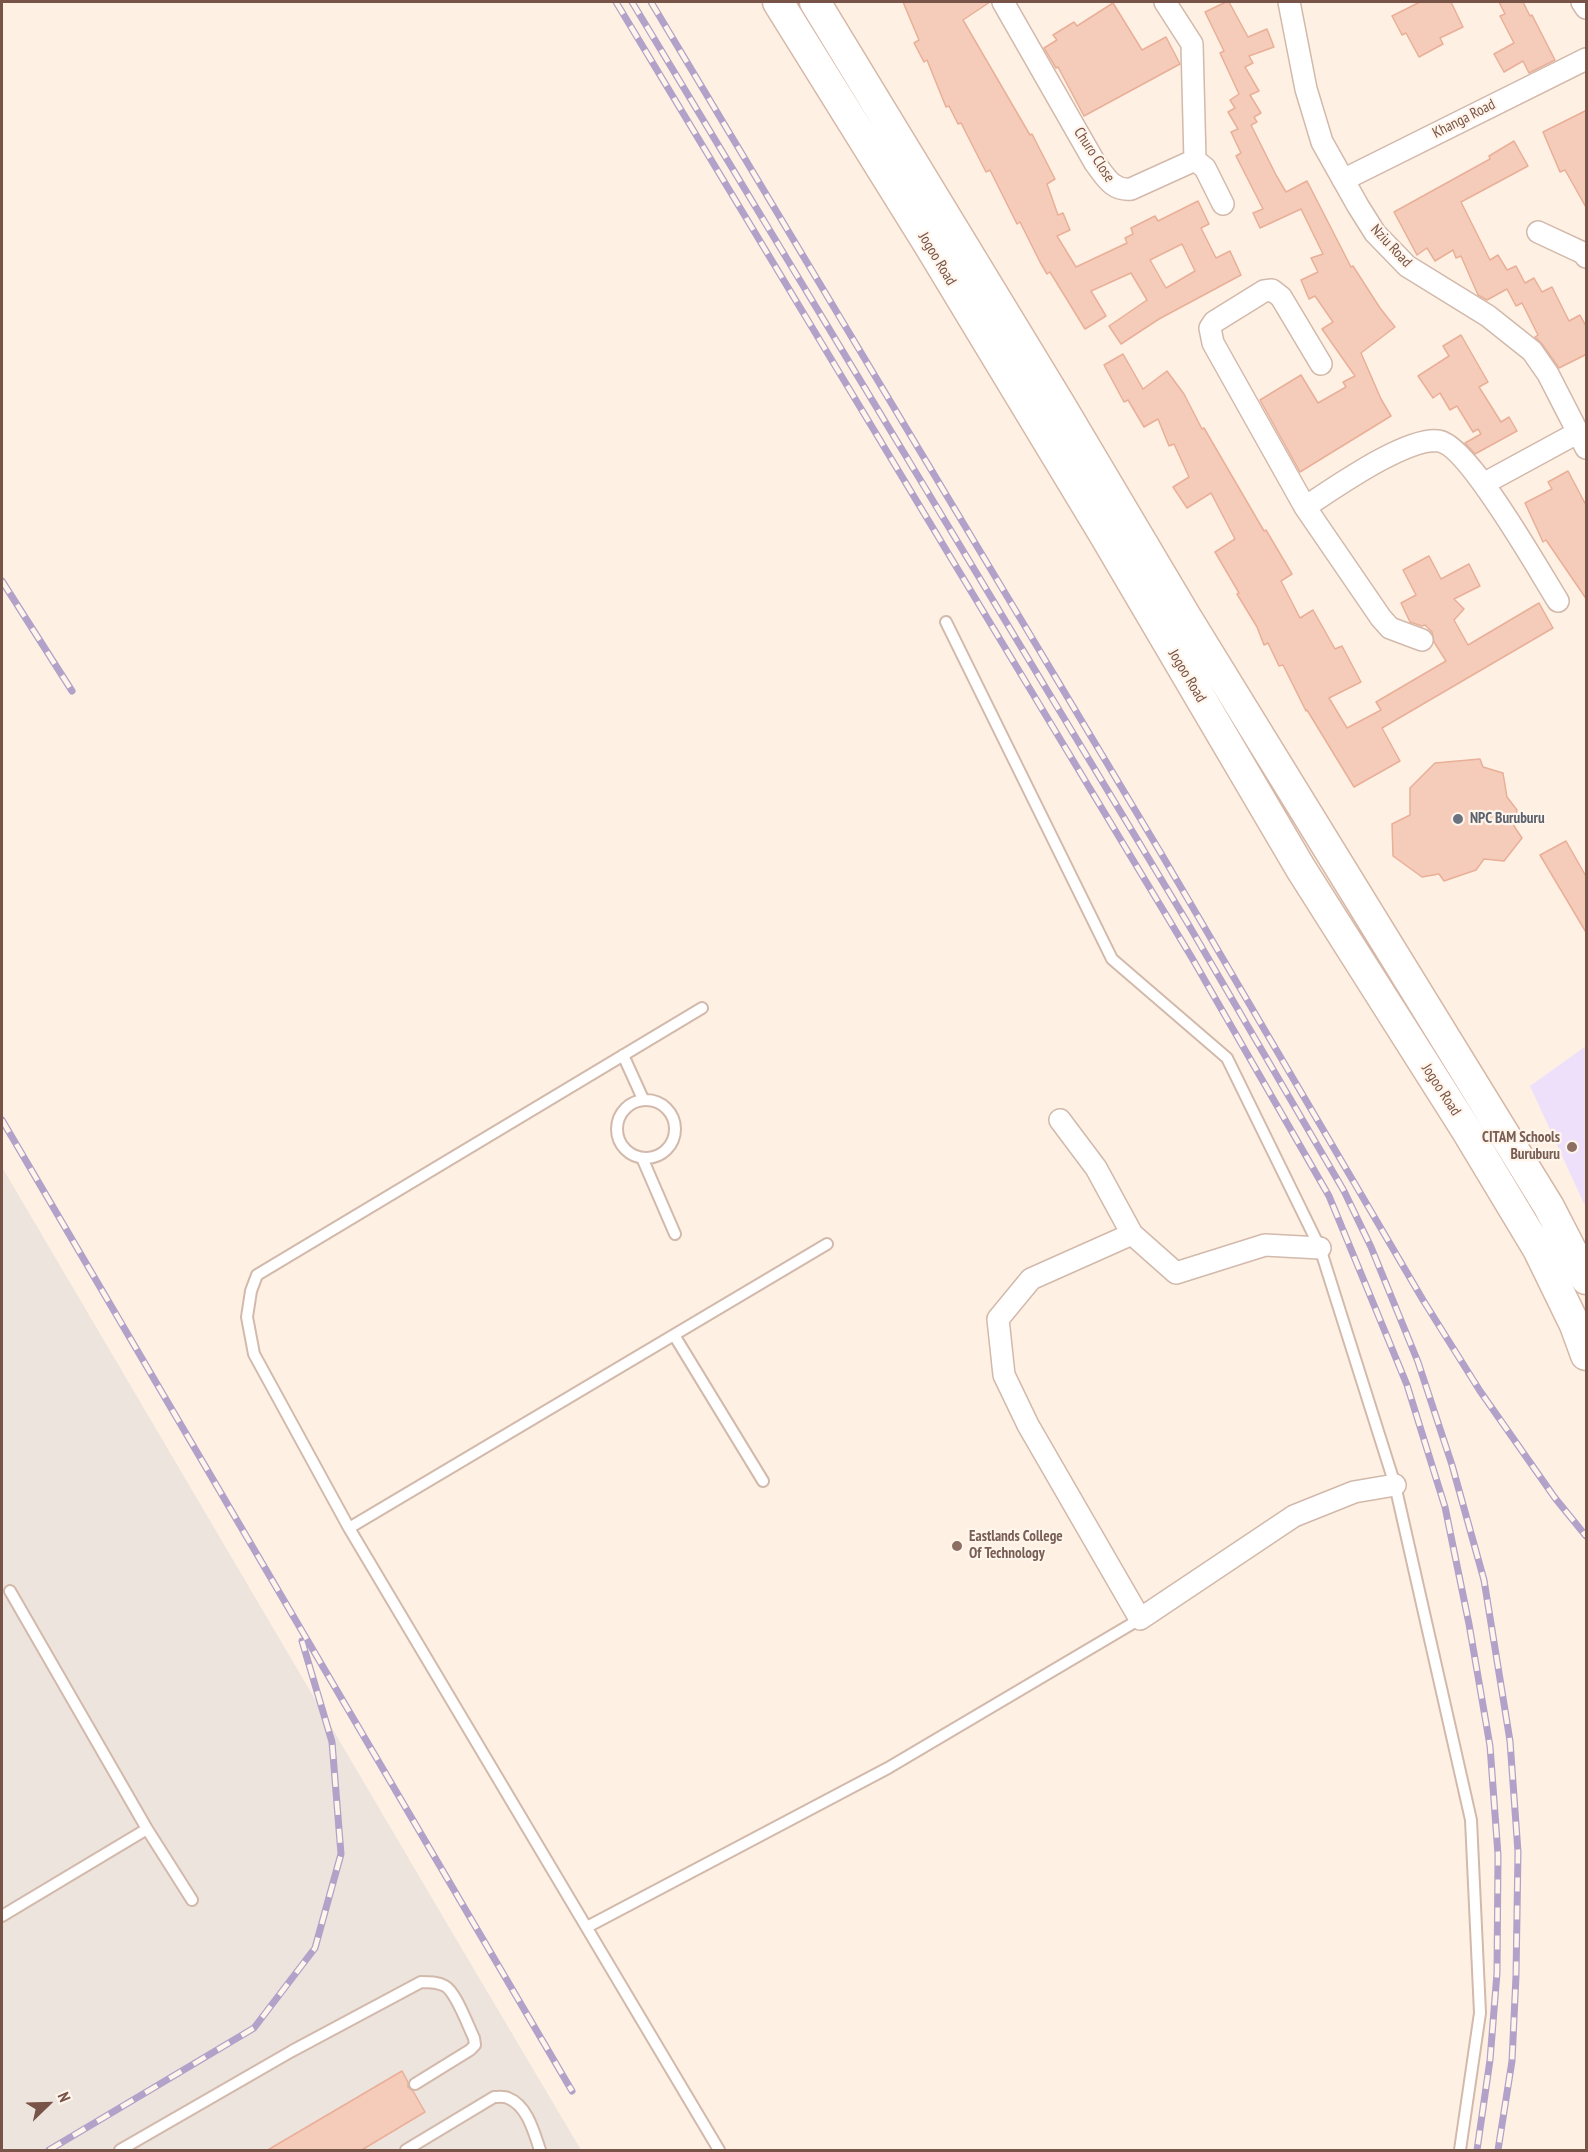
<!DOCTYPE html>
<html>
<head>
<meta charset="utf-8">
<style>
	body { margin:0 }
	#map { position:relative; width:1588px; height:2152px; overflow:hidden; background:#fef1e3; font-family:"PT Sans Narrow",sans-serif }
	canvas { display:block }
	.frame { position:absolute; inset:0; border:3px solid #785347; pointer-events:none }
	.north { position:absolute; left:18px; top:2074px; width:60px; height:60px; -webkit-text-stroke:4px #fff5eb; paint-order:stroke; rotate:67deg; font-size:16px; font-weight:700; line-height:24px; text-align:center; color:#785347 }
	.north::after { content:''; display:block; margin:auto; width:21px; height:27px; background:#785347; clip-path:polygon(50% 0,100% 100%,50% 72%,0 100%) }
</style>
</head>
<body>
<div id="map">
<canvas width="1588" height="2152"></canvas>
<div class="frame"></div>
<div class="north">N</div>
</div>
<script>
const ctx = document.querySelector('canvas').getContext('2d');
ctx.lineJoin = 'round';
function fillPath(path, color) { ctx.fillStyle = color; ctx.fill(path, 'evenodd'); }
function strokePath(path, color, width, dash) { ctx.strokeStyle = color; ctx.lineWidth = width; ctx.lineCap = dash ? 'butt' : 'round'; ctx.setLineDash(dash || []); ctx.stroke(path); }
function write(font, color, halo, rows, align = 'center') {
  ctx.font = font + ' "PT Sans Narrow",sans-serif'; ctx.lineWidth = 4.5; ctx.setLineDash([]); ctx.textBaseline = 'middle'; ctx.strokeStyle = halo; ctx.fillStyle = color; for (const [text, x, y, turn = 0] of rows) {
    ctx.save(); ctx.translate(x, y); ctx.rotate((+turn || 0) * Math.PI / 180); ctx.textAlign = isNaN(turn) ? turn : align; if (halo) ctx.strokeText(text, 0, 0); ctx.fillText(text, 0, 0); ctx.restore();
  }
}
const industrial = new Path2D(`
	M2,1167L449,1927L581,2150H2Z`);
const education = new Path2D(`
	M1586,1046V1208L1530,1086Z`);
const building = new Path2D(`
	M903,2H990L963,20L1030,135L1032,134L1055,179L1047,184L1058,215L1063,213L1070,230L1057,236L1076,267L1127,243L1125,238L1133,234L1131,228L1155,216L1158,221L1198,201L1209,224L1201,228L1216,258L1230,251L1241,275L1159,319L1121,344L1109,326L1147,300L1131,273L1091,291L1106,316L1085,329L1050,272L1047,274L1040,262L1020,222L1017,224L990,170L986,172L961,123L958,124L949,106L946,107L927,60L924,62L914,43L919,40ZM1182,244L1195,271L1166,288L1150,260Z
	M1226,2H1229L1248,37L1267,29L1274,47L1249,56L1253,63L1245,67L1259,91L1250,95L1261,113L1254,117L1257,122L1251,125L1276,175L1286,192L1307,181L1351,267L1353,266L1380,308L1395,327L1361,353L1381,399L1391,416L1300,472L1260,400L1301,375L1318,403L1346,387L1343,382L1355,376L1322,329L1333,322L1315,296L1309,299L1301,280L1318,272L1311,258L1323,254L1301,209L1260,228L1253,213L1263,209L1236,156L1241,153L1231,132L1238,129L1228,112L1235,108L1230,100L1239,94L1220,53L1224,51L1205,12Z
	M1420,2H1451L1463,27L1440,38L1443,44L1419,57L1406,33L1402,35L1392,16Z
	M1499,2H1523L1530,16L1532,15L1555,60L1529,73L1523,61L1504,72L1494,54L1514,43L1500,16L1505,14Z
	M1113,3L1142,50L1166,37L1180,64L1084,116L1058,67L1056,68L1044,48L1057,40L1053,35L1074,22L1077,26Z
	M1587,110V209L1565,170L1560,172L1543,132Z
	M1514,141L1528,166L1461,202L1490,260L1498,255L1507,270L1516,266L1525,283L1534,278L1542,292L1552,287L1569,321L1580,315L1587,328V354L1559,368L1542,344L1535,337L1538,335L1522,303L1516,306L1507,289L1487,300L1478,295L1461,256L1456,258L1453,250L1435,261L1427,248L1417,255L1394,212L1490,159L1489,156Z
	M1461,335L1488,382L1479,387L1501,422L1509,417L1517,431L1475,454L1465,443L1481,434L1478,429L1473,432L1457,406L1450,410L1440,393L1433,398L1418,376L1449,356L1443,346Z
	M1123,354L1143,389L1167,371L1184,394L1202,429L1204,428L1264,531L1266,530L1292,574L1281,581L1300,618L1313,610L1335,649L1342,646L1361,682L1329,698L1347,728L1381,710L1376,702L1446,661L1434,642L1432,632L1425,625L1422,626L1410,622L1401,603L1416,595L1403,570L1429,556L1441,579L1469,564L1480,586L1454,599L1464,609L1454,620L1468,645L1539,603L1553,628L1382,728L1400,761L1354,787L1307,710L1306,711L1283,665L1279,666L1268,643L1264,645L1257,627L1237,594L1239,593L1215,552L1235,539L1211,493L1187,508L1173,487L1189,477L1174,444L1169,446L1158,419L1144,427L1128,400L1124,402L1104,365Z
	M1568,471L1587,507V600L1546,540L1543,542L1525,503L1552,489L1548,482Z
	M1480,759L1483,767L1503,773L1507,797L1517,810L1514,826L1522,838L1504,861L1484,859L1476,870L1444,881L1439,874L1422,877L1393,856L1392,824L1410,815V788L1435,763Z
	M1566,841L1587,878V934L1540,855Z
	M402,2071L408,2082V2087L413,2091L425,2112L360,2151H266Z`);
const lane = new Path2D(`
	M946,622L1112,959L1227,1058L1320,1248L1395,1485L1471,1820L1480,2013L1460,2150
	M702,1008L257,1275L251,1291L247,1317L254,1354L349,1528L719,2150
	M623,1055L643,1099
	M617 1129a29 29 0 1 1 58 0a29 29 0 1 1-58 0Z
	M643,1160L675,1234
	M674,1335L763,1481
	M349,1528L827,1244
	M10,1591L147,1829L192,1900
	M2,1916L147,1829
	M587,1927L888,1768L1140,1619
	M120,2150L292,2051L421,1982C429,1982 438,1982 445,1986C456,1992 468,2026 474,2038L475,2045L470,2050L415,2084
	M406,2150L494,2097C498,2097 504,2096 508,2098C528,2106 534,2133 540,2150`);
const street = new Path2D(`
	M1003,2L1095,163C1105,176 1112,191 1131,189L1195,160L1205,168L1223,204
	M1165,2L1192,44L1195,160
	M1289,2L1306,89L1322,142L1358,206L1375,233L1407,266L1488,316L1532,351L1548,374L1586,448
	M1582,2L1586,8
	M1343,180L1586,59
	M1538,232L1583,253L1586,257
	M1321,364L1281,297L1272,290L1264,291L1214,322L1210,328L1213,343L1305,507L1381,618L1390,628L1422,640
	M1485,483L1577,433
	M1305,507C1333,489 1407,436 1439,441C1469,446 1539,571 1558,601
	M1060,1120L1096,1168L1132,1234L1176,1273L1265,1245L1320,1248
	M1132,1234L1031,1279L998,1319L1004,1375L1028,1425L1140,1619L1294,1516L1354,1492L1395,1485`);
const secondary = new Path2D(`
	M778,2L928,243L1104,534L1301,869L1467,1131L1538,1249L1575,1325L1586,1355
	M815,2L1059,403L1186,617L1549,1207L1586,1279`);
const rail = new Path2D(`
	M616,2L1192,958L1329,1196L1407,1385L1445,1507L1469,1624L1490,1746L1498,1855L1497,1973L1490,2060L1477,2150
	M632,2L1187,922L1344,1191L1371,1247L1418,1362L1452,1465L1484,1580L1510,1741L1518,1852L1516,1976L1512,2061L1498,2150
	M651,2L1162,855L1423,1300L1480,1391L1555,1498L1586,1536
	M2,581L72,691
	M2,1120L572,2091
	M49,2150L254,2028L315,1948L341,1854L332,1742L302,1641`);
const markers = [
	[1458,819,6,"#6b7280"],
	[1572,1147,6,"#8d6e63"],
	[957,1546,6,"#8d6e63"]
];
const streetNames = [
	["Khanga Road",1464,119,-27],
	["Churo Close",1094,155,57],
	["Nziu Road",1391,246,47],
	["Jogoo Road",937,259,59],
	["Jogoo Road",1187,676,59],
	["Jogoo Road",1441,1090,57]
];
const worshipNames = [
	["NPC Buruburu",1470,819]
];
const educationNames = [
	["CITAM Schools",1560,1138],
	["Buruburu",1560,1155],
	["Eastlands College",969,1537,"left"],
	["Of Technology",969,1554,"left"]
];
fillPath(industrial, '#ede4de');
fillPath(education, '#eee0fa');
fillPath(building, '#f5cbb9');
strokePath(building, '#e9af98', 1.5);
strokePath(lane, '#d2b9ab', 14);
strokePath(street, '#d2b9ab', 24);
strokePath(secondary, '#d6b8a8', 33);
strokePath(lane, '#fff', 10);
strokePath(street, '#fff', 21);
strokePath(secondary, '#fff', 30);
strokePath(rail, '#b2a1c8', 7);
strokePath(rail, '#fff5eb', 4.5, [14]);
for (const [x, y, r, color] of markers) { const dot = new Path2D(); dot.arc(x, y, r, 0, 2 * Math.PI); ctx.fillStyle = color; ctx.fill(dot); strokePath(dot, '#fff5eb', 2); }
write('15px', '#785347', '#fff5eb', streetNames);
write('bold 15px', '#5b616d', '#fff5eb', worshipNames, 'left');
write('bold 15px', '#785e54', '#fff5eb', educationNames, 'right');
</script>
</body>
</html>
